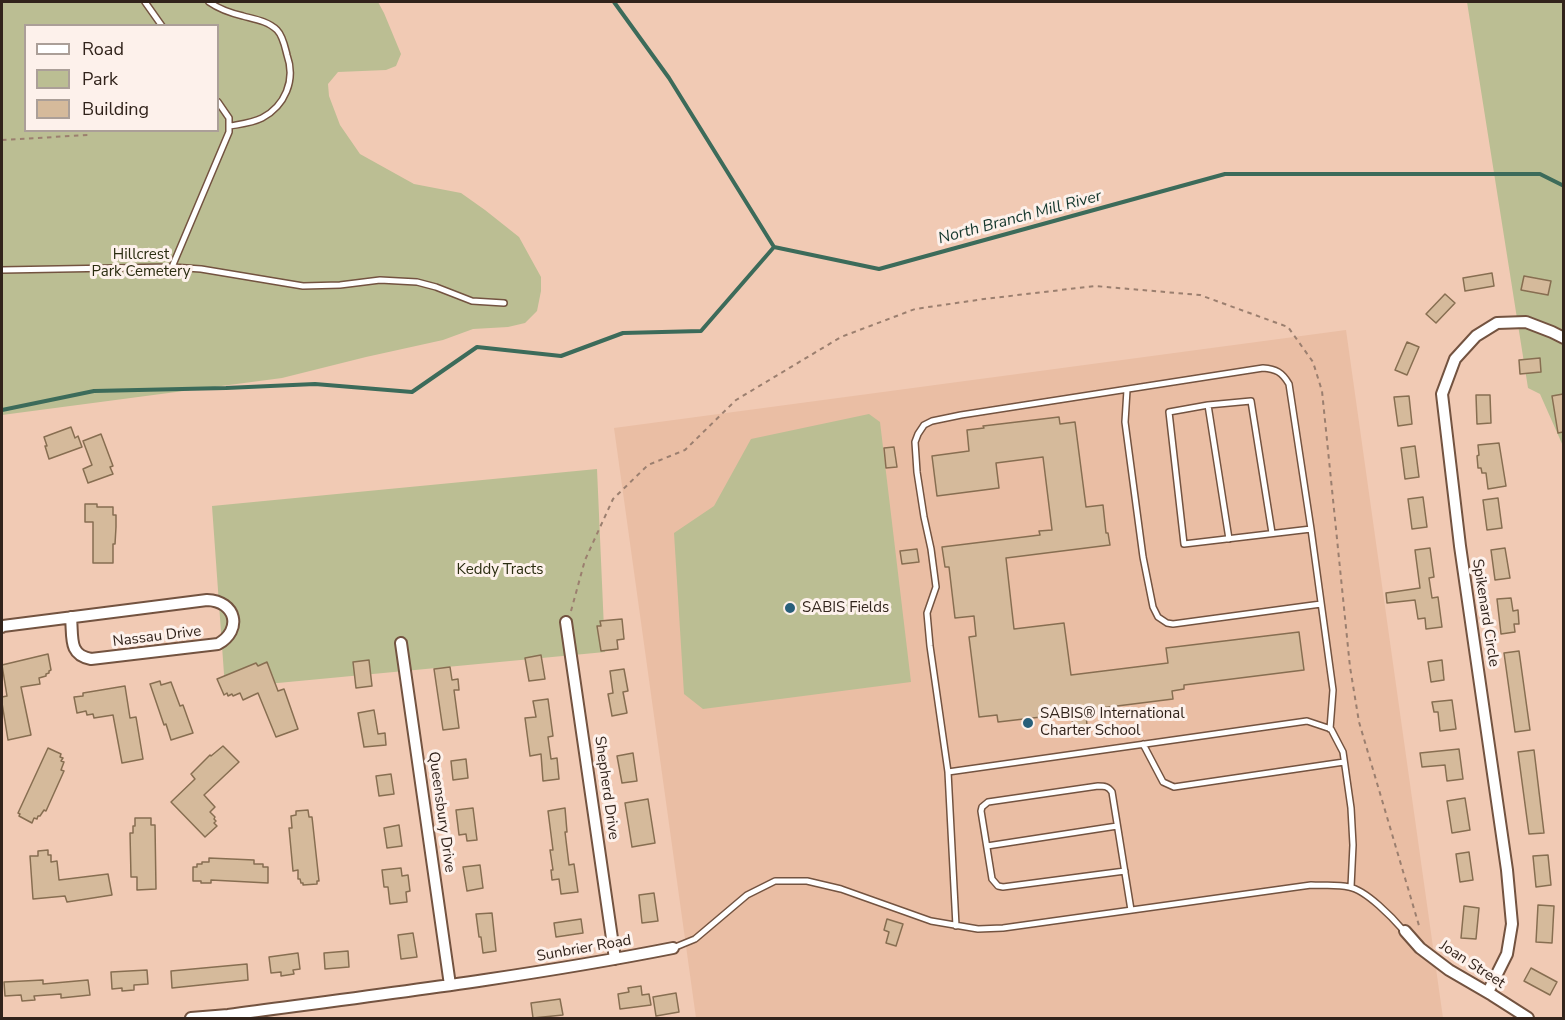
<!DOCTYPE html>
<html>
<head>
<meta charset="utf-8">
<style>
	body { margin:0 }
	#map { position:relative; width:1565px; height:1020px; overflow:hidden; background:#f1cab4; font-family:"Nunito Sans",sans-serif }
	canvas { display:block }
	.frame { position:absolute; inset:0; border:3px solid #31231b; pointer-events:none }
	.legend { position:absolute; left:24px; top:24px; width:195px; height:108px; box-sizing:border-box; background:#fdf1eb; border:2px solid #ab9f98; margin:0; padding:8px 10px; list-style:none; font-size:18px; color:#31231b }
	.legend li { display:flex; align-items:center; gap:12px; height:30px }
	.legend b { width:30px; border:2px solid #ab9f98 }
</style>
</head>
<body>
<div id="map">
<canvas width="1565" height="1020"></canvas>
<div class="frame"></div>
<ul class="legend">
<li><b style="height:8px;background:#fff"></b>Road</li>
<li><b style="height:16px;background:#bbbe93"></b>Park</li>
<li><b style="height:16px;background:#d5ba9b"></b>Building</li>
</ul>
</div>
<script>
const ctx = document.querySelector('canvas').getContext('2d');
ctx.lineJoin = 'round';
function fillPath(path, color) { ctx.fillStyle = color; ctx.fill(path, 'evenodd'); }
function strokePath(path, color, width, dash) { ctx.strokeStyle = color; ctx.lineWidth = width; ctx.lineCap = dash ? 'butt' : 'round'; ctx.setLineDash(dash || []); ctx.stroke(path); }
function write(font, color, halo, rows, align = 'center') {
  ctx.font = font + ' "Nunito Sans",sans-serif'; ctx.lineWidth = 6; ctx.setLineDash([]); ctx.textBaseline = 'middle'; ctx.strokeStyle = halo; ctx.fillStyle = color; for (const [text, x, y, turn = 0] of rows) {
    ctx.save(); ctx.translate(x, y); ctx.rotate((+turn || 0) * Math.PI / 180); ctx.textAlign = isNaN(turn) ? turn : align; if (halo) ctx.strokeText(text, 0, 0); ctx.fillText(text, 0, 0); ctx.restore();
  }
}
const built = new Path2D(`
	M1346,330L1443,1018H696L614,428Z`);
const green = new Path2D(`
	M2,2H378L384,13L401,54L396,66L386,70L338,72L328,84L329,96L340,125L360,154L414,184L461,193L485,210L519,237L541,277V291L537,311L525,323L508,327L473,329L443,340L366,357L282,378L2,415ZM26,26H218V130H26Z
	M1467,2H1563V446L1540,394L1528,388Z
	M869,414L880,422L911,682L703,709L684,694L674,533L714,506L751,439Z
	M597,469L605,652L225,688L212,506Z`);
const stream = new Path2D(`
	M614,2L669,78L774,247L879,269L1225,174H1540L1564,186
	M2,410L94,391L226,388L315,384L412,392L477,347L561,356L623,333L701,331L774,247`);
const building = new Path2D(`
	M1492,273L1494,286L1465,291L1463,278Z
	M1524,276L1551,281L1548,295L1521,290Z
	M1445,294L1455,303L1436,323L1426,314Z
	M1407,342L1419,347L1407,375L1395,370Z
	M1540,358L1541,372L1520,374L1519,360Z
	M1563,394V432L1558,433L1552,396Z
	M1476,395H1490L1491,423L1477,424Z
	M1409,396L1412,424L1398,426L1394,397Z
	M1059,417L1060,424L1075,422L1086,507L1103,505L1106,533H1108L1110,545L1006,558L1014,629L1064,623L1071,675L1168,663L1166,648L1299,632L1304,670L1184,685V689L1172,691L1173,699L1101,708V711L1086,713L1087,726L1073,728L1072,716H1068L1067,714L998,722L997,715L979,717L969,637L976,636L974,616L955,618L949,567H945L942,547L1040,535L1039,531L1052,530L1043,457L996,463L999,488L937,496L932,456L969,451L967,430L984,428L983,426Z
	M71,427L75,438L78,436L82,447L49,459L45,446H47L44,437Z
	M101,434L113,466L110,467L113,474L88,483L83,469L92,465L83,441Z
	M1499,443L1506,486L1488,489L1486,473H1482L1481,468H1478L1477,456L1479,455L1478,445Z
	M1415,446L1419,477L1405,479L1401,448Z
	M894,447L897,467L886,468L884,448Z
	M1423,497L1427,527L1412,529L1408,499Z
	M1498,498L1502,528L1487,530L1483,500Z
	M85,504H97V507H113V515H116V527L115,544H113V563H93V522H85Z
	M1430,548L1434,577L1429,578L1432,598L1438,597L1442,627L1426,629L1425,618L1418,619L1415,600L1387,603L1386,593L1420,588L1415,550Z
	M1505,548L1510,578L1495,580L1491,550Z
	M917,549L919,562L902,564L900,551Z
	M1511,598L1513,611L1518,610L1519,624H1514L1515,632L1501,634L1497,599Z
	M622,619L624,639L617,640L618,649L601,651L597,626H601L600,621Z
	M1519,651L1530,730L1515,732L1504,653Z
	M48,654L51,670L49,671V673L46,674V676L39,678L40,684L21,687L31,735L8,740L2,703V697L7,696L2,665Z
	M541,655L545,679L529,681L525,658Z
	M369,660L372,686L356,688L353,662Z
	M1442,660L1444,680L1431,682L1428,662Z
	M267,662L278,691L284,689L298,729L276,737L258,693L243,700L240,693L233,696L232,694L228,696L227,693L224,695L217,679L256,663L258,666Z
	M450,667L452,680L458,679L459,690H454L459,728L443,730L434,669Z
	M624,669L628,691L623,692L627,713L612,716L608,694L613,693L610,671Z
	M160,681L161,685L171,682L180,706L183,705L193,733L171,740L166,724L164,725L150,684Z
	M125,686L130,718L136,717L143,759L122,763L113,715L94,718L93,714L87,715L86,711L77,713L74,697L83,696V693Z
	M548,699L553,736L548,737L551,759L557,758L559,779L543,781L541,754L530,756L525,718L536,717L533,701Z
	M1452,700L1456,729L1440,731L1438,712H1434L1432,702Z
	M374,710L378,734L385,733L386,745L364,747L358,713Z
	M223,746L239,762L204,795L215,807L210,812L215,817L214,819L216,821L214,823L217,826L205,837L171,802L195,779L191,774L210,755L211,756Z
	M48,748L61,754L60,757L63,758L61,761L64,762L61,770L64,771L46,811L44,810L40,816H38L37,819L34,818L32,823L19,816L20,814L18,813Z
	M1459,749L1463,779L1447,781L1445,765L1422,767L1420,753Z
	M1534,750L1544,833L1529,834L1518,752Z
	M633,753L637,781L622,783L617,756Z
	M466,759L468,778L453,780L451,761Z
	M391,774L394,794L379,796L376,776Z
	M1465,798L1470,830L1452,833L1447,801Z
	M648,799L655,843L632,847L625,803Z
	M473,808L477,840L467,841L466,834L459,835L456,810Z
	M565,808L567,832H565L569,865L574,864L578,892L561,894L559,879L552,880L551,870H553L550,850H553L548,811Z
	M308,810L309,817H312L319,881H317V884L303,885V883H301L300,879H298V870L293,871L289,828H292L291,816L296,815V811Z
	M135,818H151V825H155L156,889L137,890V877H131L130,833H133V826H135Z
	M399,825L402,846L387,848L384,828Z
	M48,850V855H51V862L57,861L59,880L108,874L112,895L67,902L65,896L33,899L30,856H38V851Z
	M1469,852L1473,880L1460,882L1456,854Z
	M1548,855L1551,885L1536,887L1533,856Z
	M209,858L254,860V864H263V867H268V883L211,880V883H201V881H193V867H197V864H202V862H209Z
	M480,865L483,888L467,891L463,867Z
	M401,868L402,876L408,875L410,891L406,892L407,902L390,904L388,887H384L382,870Z
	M654,893L658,921L642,923L639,895Z
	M1538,905L1554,906L1552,943L1536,942Z
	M1464,906L1479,908L1476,939L1461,938Z
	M492,913L496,951L483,953L481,937H479L476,914Z
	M581,919L583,933L556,937L554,923Z
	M887,919L903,924L896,946L886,943L889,932L884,930Z
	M413,933L417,957L401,959L398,935Z
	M348,951L349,967L325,969L324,953Z
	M298,953L300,969L293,970L294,974L281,976V972L271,973L269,957Z
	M247,964L248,980L172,988L171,971Z
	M1531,968L1557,982L1550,995L1524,981Z
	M147,970L148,984L134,985V990L122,991V988L112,989L111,972Z
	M43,980V984L88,980L90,995L61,998V994L34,996L35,1000L22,1001L21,995L5,996L4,982Z
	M641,986L642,995L649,994L651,1005L620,1009L618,994L629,992L628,988Z
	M676,993L679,1012L656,1016L653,997Z
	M560,999L563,1015L533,1018L531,1003Z`);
const path = new Path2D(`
	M2,140L88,135
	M571,611L585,560L613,499L648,465L685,450L736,400L841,337L915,309L984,299L1095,286L1200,295L1288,327L1313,362L1322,391L1350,667L1359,722L1420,929`);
const lane = new Path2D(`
	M145,2L162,26
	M209,2C219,9 230,13 243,16C254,19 268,21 277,30C283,36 285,47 287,55C296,80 285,106 262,118C252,123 241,124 230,126
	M218,102L229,118V132L172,267L201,269L303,286L340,285L380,280L417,282L436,287L472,301L504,303
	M2,270L172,267
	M1127,390L1125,422L1143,557L1153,607L1158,617L1167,623L1173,624L1321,604
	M1208,405L1229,539
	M1272,533L1251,401L1208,405L1169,412L1184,544L1311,529
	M1143,744L1163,782L1174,787L1344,762
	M948,772L930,646L927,613L936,587L931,549L924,517L917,472L915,442L918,434L924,425L932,421L961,415L1263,368C1276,369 1282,372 1289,384L1311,529L1333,690L1330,729
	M987,846L1117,826
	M1125,871L1003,887L998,886L992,879L981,811L982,807L988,802L1098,786C1104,786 1108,786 1112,792L1131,910
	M956,926L948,772L1307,721L1331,729L1343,752L1351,808L1353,845L1351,887
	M673,948L695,939L747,895L775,881H807L841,889L931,921L978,929L1003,928L1311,885C1323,886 1337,884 1349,887C1366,890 1393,918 1404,931`);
const street = new Path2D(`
	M566,622L615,959
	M2,627L3,626L207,600C236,601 243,630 218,644L91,659C68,655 73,637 71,617
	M401,643L450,985
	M1405,931L1420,948L1449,970L1492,995L1528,1018
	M1488,992L1507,954L1512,924L1507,870L1460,546L1442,394L1455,359L1476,336L1497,323L1526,322L1552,332L1564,338
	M191,1018L228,1015C377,995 526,977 673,948`);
const markers = [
	[790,608,6,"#285f7a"],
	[1028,723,6,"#285f7a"]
];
const parkNames = [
	["Hillcrest",141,255],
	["Park Cemetery",141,272],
	["Keddy Tracts",500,570]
];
const poiNames = [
	["SABIS Fields",802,608],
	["SABIS® International",1040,714],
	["Charter School",1040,731]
];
const streetNames = [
	["Spikenard Circle",1485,613,81],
	["Nassau Drive",157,637,-7],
	["Shepherd Drive",606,788,82],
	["Queensbury Drive",441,812,82],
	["Sunbrier Road",584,949,-10],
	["Joan Street",1472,965,33]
];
const waterNames = [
	["North Branch Mill River",1020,218,-15]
];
fillPath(built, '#eabea4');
fillPath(green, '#bbbe93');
strokePath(stream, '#3c6b5a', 4);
fillPath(building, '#d5ba9b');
strokePath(building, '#876e51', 1.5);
strokePath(lane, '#735340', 8);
strokePath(street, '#735340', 14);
strokePath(path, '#9b7f6f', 2, [4.5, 4.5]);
strokePath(lane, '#fff', 5);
strokePath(street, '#fff', 10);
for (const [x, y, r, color] of markers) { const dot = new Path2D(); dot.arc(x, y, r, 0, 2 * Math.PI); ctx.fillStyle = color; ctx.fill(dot); strokePath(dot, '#fdf1eb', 2); }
write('15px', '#2a2c10', '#fdf1eb', parkNames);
write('15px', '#31231b', '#fdf1eb', poiNames, 'left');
write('15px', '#31231b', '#fdf1eb', streetNames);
write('italic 16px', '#13362c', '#fdf1eb', waterNames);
</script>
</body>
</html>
